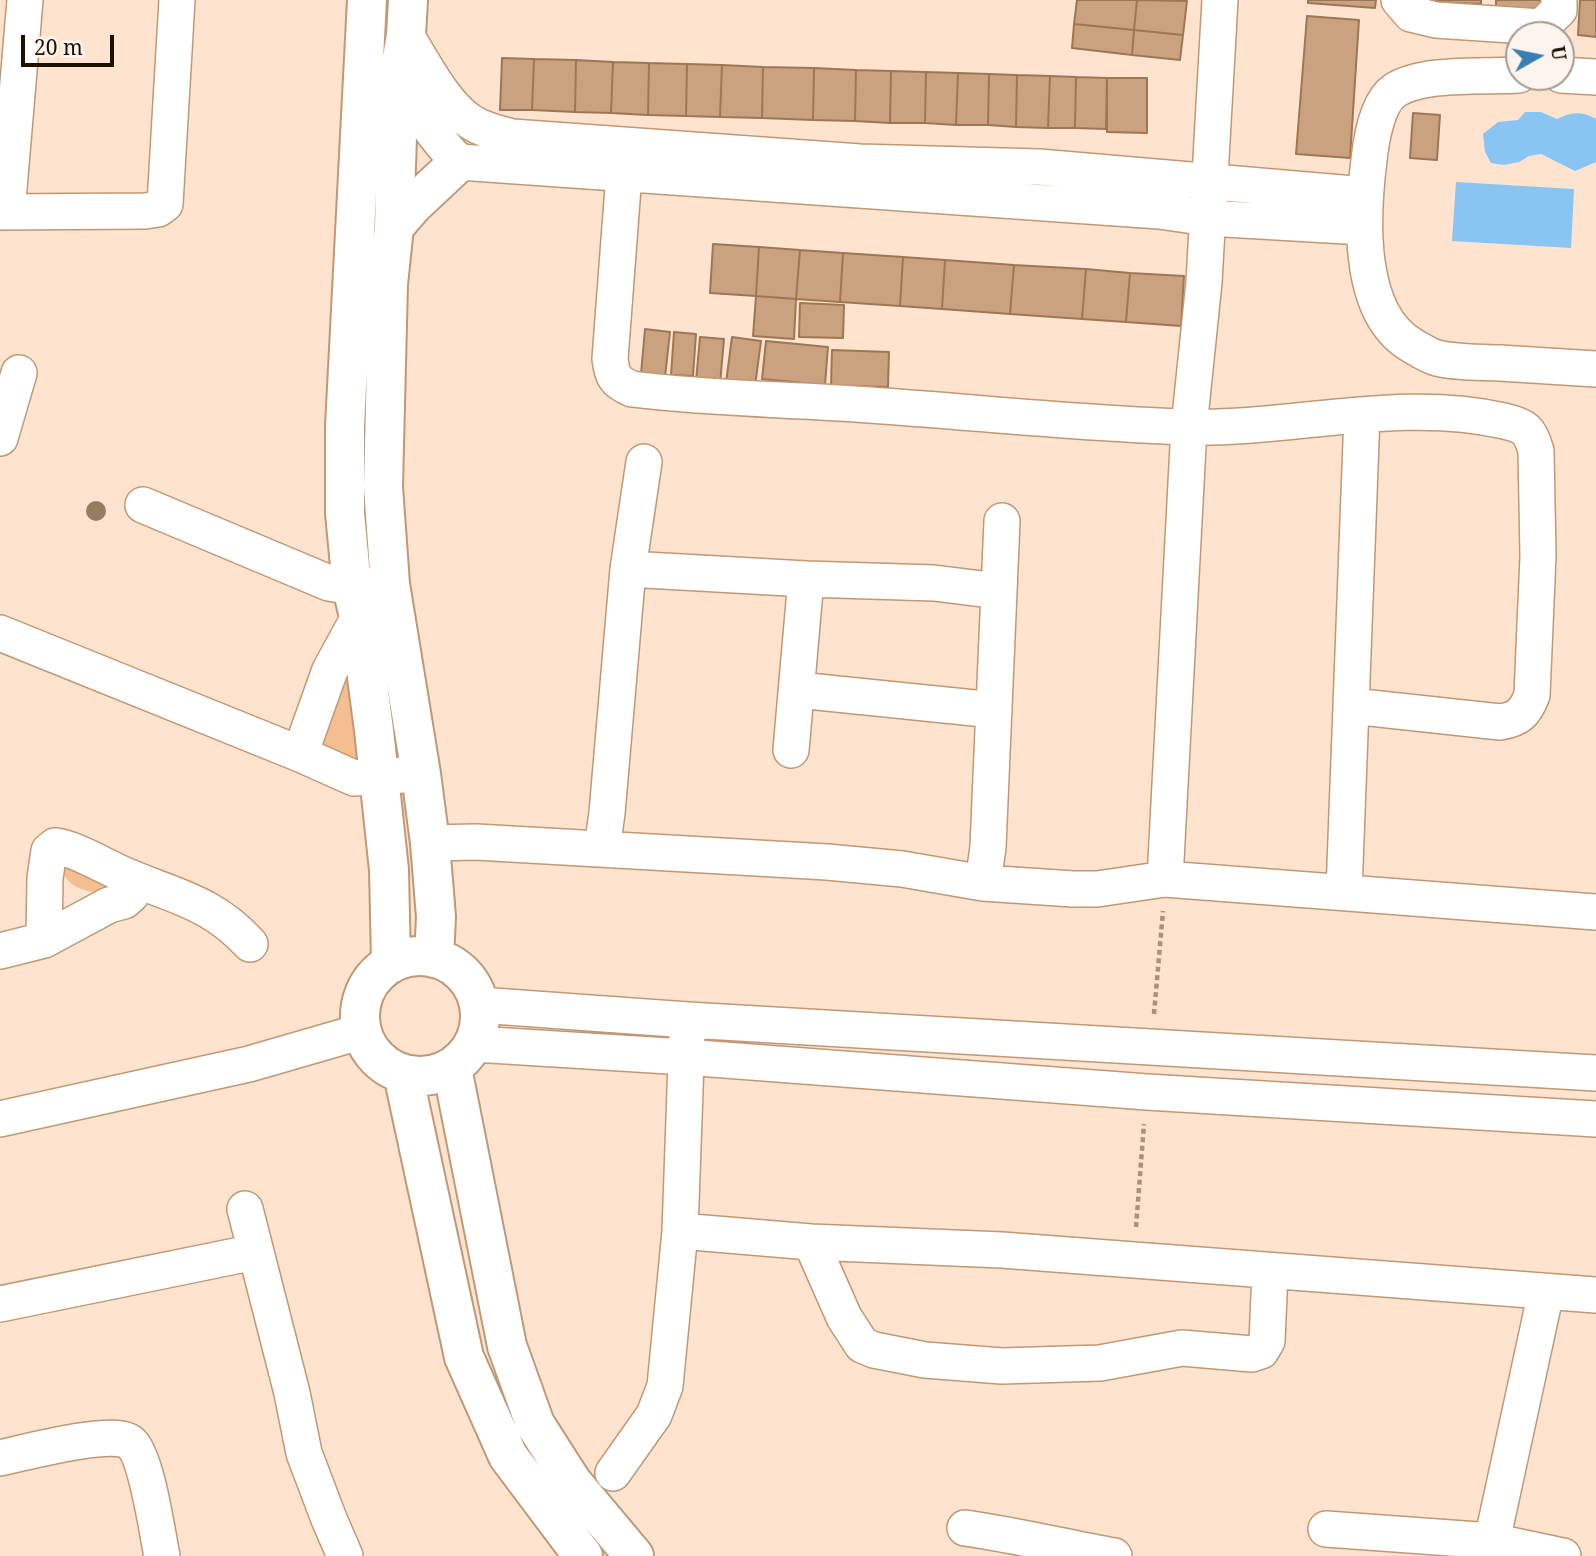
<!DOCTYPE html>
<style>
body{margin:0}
#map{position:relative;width:1596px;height:1556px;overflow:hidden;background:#fee4ce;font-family:"Noto Serif",serif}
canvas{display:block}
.north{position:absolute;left:1505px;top:21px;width:70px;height:70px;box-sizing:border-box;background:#fdf5ed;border:2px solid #a4998f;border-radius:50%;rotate:81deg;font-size:19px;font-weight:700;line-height:28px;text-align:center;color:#1e0f03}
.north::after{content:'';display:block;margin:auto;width:24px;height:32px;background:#3681b4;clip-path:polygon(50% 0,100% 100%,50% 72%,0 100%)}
.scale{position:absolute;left:21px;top:35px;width:93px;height:32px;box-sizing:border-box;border:4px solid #1e0f03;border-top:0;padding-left:9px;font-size:21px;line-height:24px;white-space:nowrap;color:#1e0f03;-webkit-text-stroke:5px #fdf5ed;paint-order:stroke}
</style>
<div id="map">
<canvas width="1596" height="1556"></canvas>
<div class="north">U</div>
<div class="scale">20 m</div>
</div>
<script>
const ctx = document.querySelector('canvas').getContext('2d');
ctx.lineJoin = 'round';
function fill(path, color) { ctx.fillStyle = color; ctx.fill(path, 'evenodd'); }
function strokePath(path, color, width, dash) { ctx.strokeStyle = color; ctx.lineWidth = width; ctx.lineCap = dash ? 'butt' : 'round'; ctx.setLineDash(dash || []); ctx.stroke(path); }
fill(new Path2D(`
 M 352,668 L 370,767 L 317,748 L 331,678 Z
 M 72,867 L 112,881 L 107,894 C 89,891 74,891 64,875 L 65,868 Z`), '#f4be90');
fill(new Path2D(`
 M 1541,112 L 1557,119 C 1572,112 1581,111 1596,119 L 1596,162 L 1575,171 L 1541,154 L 1529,156 L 1519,162 L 1504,165 L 1491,163 L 1485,152 L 1483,134 L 1498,122 L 1518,120 L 1525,112 Z
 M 1456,182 L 1574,189 L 1571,248 L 1452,241 Z`), '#88c5f3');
const building = new Path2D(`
 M 1077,0 L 1137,0 L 1134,30 L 1074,24 Z
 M 1137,0 L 1187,1 L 1183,35 L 1134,30 Z
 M 1308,0 L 1376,0 L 1375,8 L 1308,3 Z
 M 1431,0 L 1481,0 L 1481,4 L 1431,2 Z
 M 1496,0 L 1546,0 L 1545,9 L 1496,7 Z
 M 1580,0 L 1596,0 L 1596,37 L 1578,35 Z
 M 1307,16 L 1359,20 L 1350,158 L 1296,154 Z
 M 1074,24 L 1134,30 L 1132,55 L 1072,48 Z
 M 1134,30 L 1183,35 L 1180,60 L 1132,55 Z
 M 502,58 L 534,59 L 532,110 L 500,110 Z
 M 534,59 L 576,60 L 575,112 L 532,110 Z
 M 576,60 L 613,62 L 611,113 L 575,112 Z
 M 613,62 L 649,63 L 648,115 L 611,113 Z
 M 649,63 L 687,64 L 686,116 L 648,115 Z
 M 687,64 L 722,65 L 720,117 L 686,116 Z
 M 722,65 L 763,67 L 762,118 L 720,117 Z
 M 763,67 L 814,68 L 813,120 L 762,118 Z
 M 814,68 L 856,70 L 855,121 L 813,120 Z
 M 856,70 L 891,71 L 890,123 L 855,121 Z
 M 891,71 L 926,72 L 925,123 L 890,123 Z
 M 926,72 L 958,73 L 956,125 L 925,123 Z
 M 958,73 L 989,74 L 988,125 L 956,125 Z
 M 989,74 L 1017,75 L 1016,127 L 988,125 Z
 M 1017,75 L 1050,76 L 1048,128 L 1016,127 Z
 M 1050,76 L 1076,77 L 1075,128 L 1048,128 Z
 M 1076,77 L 1107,78 L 1106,129 L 1075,128 Z
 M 1107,78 L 1147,78 L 1147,133 L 1107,132 Z
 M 1413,113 L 1440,115 L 1437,160 L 1410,158 Z
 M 713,244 L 759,247 L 756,296 L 710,293 Z
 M 759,247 L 800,250 L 796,299 L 756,296 Z
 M 800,250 L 843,253 L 840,302 L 796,299 Z
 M 843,253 L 903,257 L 900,306 L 840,302 Z
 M 903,257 L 945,260 L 942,309 L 900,306 Z
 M 945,260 L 1014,265 L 1010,314 L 942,309 Z
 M 1014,265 L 1086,269 L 1082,319 L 1010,314 Z
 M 1086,269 L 1130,273 L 1126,322 L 1082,319 Z
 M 1130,273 L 1184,276 L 1181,326 L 1126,322 Z
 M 756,296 L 796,299 L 794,339 L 753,336 Z
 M 800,303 L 844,305 L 843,338 L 799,337 Z
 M 645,329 L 670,332 L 665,377 L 641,374 Z
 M 674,332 L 696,334 L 693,376 L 671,375 Z
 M 700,337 L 724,339 L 720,384 L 696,381 Z
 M 732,337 L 761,341 L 755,386 L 726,383 Z
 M 766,341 L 828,347 L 825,385 L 762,379 Z
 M 832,350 L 889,352 L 888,387 L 831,386 Z`);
fill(building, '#caa27f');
strokePath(building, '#9d7755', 2);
const minor = new Path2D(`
 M 1399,0 L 1411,14 L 1436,20 L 1541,27 L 1559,10 L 1559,0
 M 406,35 C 423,62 444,105 471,122 C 483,130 498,133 512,137 L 860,162 L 1039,167 L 1365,195
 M 388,75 L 399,76 C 416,108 433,137 459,162 L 1159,211 L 1208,218 L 1363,227
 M 1519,75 C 1484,77 1422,72 1394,91 C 1377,103 1371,141 1369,160 C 1362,215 1356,314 1413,346 C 1420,350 1429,356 1437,358 C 1457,363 1480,362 1500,363 C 1532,365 1564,367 1596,369
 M 1561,75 L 1596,77
 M 624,174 L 610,359 C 612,376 615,382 632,389 C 711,399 790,399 870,405 C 975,412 1081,424 1187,427 C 1292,430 1400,397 1504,421 C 1526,426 1530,430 1536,451 L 1538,556 L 1532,695 C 1525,713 1519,719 1500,722 L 1352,706
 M 0,212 L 145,211 L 158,209 L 165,204 L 177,0
 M 7,212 L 25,0
 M 0,438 L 19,373
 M 143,505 L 329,583 L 352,587 L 379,585
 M 628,569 L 806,579 L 934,583 L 998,591
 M 0,633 L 300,754 L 354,778 L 421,774
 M 798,690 L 994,710
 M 791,750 L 806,579
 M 300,754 L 330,670 L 359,617
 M 430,843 L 476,842 L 827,862 L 902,869 L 983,883 L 1073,889 L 1097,889 L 1165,879 L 1596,912
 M 602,849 L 607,813 L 628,569 L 644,462
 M 1165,879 L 1189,427 L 1204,282 L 1220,0
 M 983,883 L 988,847 L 1002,521
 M 1344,892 L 1362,415
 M 44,940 L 45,878 L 49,851 L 55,846 C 74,848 102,865 120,873 C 171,896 210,900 250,944
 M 0,951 L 44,940 L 109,905 L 124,901 L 131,895 L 137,881
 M 479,1005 L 688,1020 L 1596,1073
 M 474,1044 L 685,1057 L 1147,1092 L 1596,1119
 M 0,1119 L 249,1064 L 363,1031
 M 245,1209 L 292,1393 L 304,1453 L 329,1519 L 345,1556
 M 680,1231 L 811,1242 L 1002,1250 L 1596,1295
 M 811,1242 L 844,1317 L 862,1345 L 874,1350 L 925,1360 L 1002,1366 L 1100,1363 L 1182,1348 L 1252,1354 L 1261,1351 L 1267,1341 L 1270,1271
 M 0,1304 L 255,1252
 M 0,1458 C 23,1453 116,1428 131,1443 C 147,1458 157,1532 162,1556
 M 613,1473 L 654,1415 L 665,1386 L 680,1231 L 687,1034
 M 965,1528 C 1015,1535 1064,1547 1114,1556
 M 1326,1529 L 1492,1541 L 1563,1556
 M 1484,1556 L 1492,1541 L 1546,1292`);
const tertiary = new Path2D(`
 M 367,0 L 345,426 L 345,513 L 352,587 L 359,617 L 374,730 L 389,870 L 391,962
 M 408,0 L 406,35 L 399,76 L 394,227 L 388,284 L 383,487 L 390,584 L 421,774 L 430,843 L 436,917 L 434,958
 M 394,227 L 413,205 L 459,162
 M360 1016a60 60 0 1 1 120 0a60 60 0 1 1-120 0Z
 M 452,1068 L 507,1346 L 535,1424 L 572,1482 L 634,1556
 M 403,1074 L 464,1357 L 508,1456 L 583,1556`);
strokePath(minor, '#c09876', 38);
strokePath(tertiary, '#c09876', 42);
strokePath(new Path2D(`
 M 1154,1014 L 1163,911
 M 1136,1227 L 1144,1124`), '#a89280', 4.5, [5, 3.5]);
strokePath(minor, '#fff', 35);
strokePath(tertiary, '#fff', 38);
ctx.fillStyle = '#977c62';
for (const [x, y] of [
 [96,511]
]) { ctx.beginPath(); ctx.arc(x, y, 10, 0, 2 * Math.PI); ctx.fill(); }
</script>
